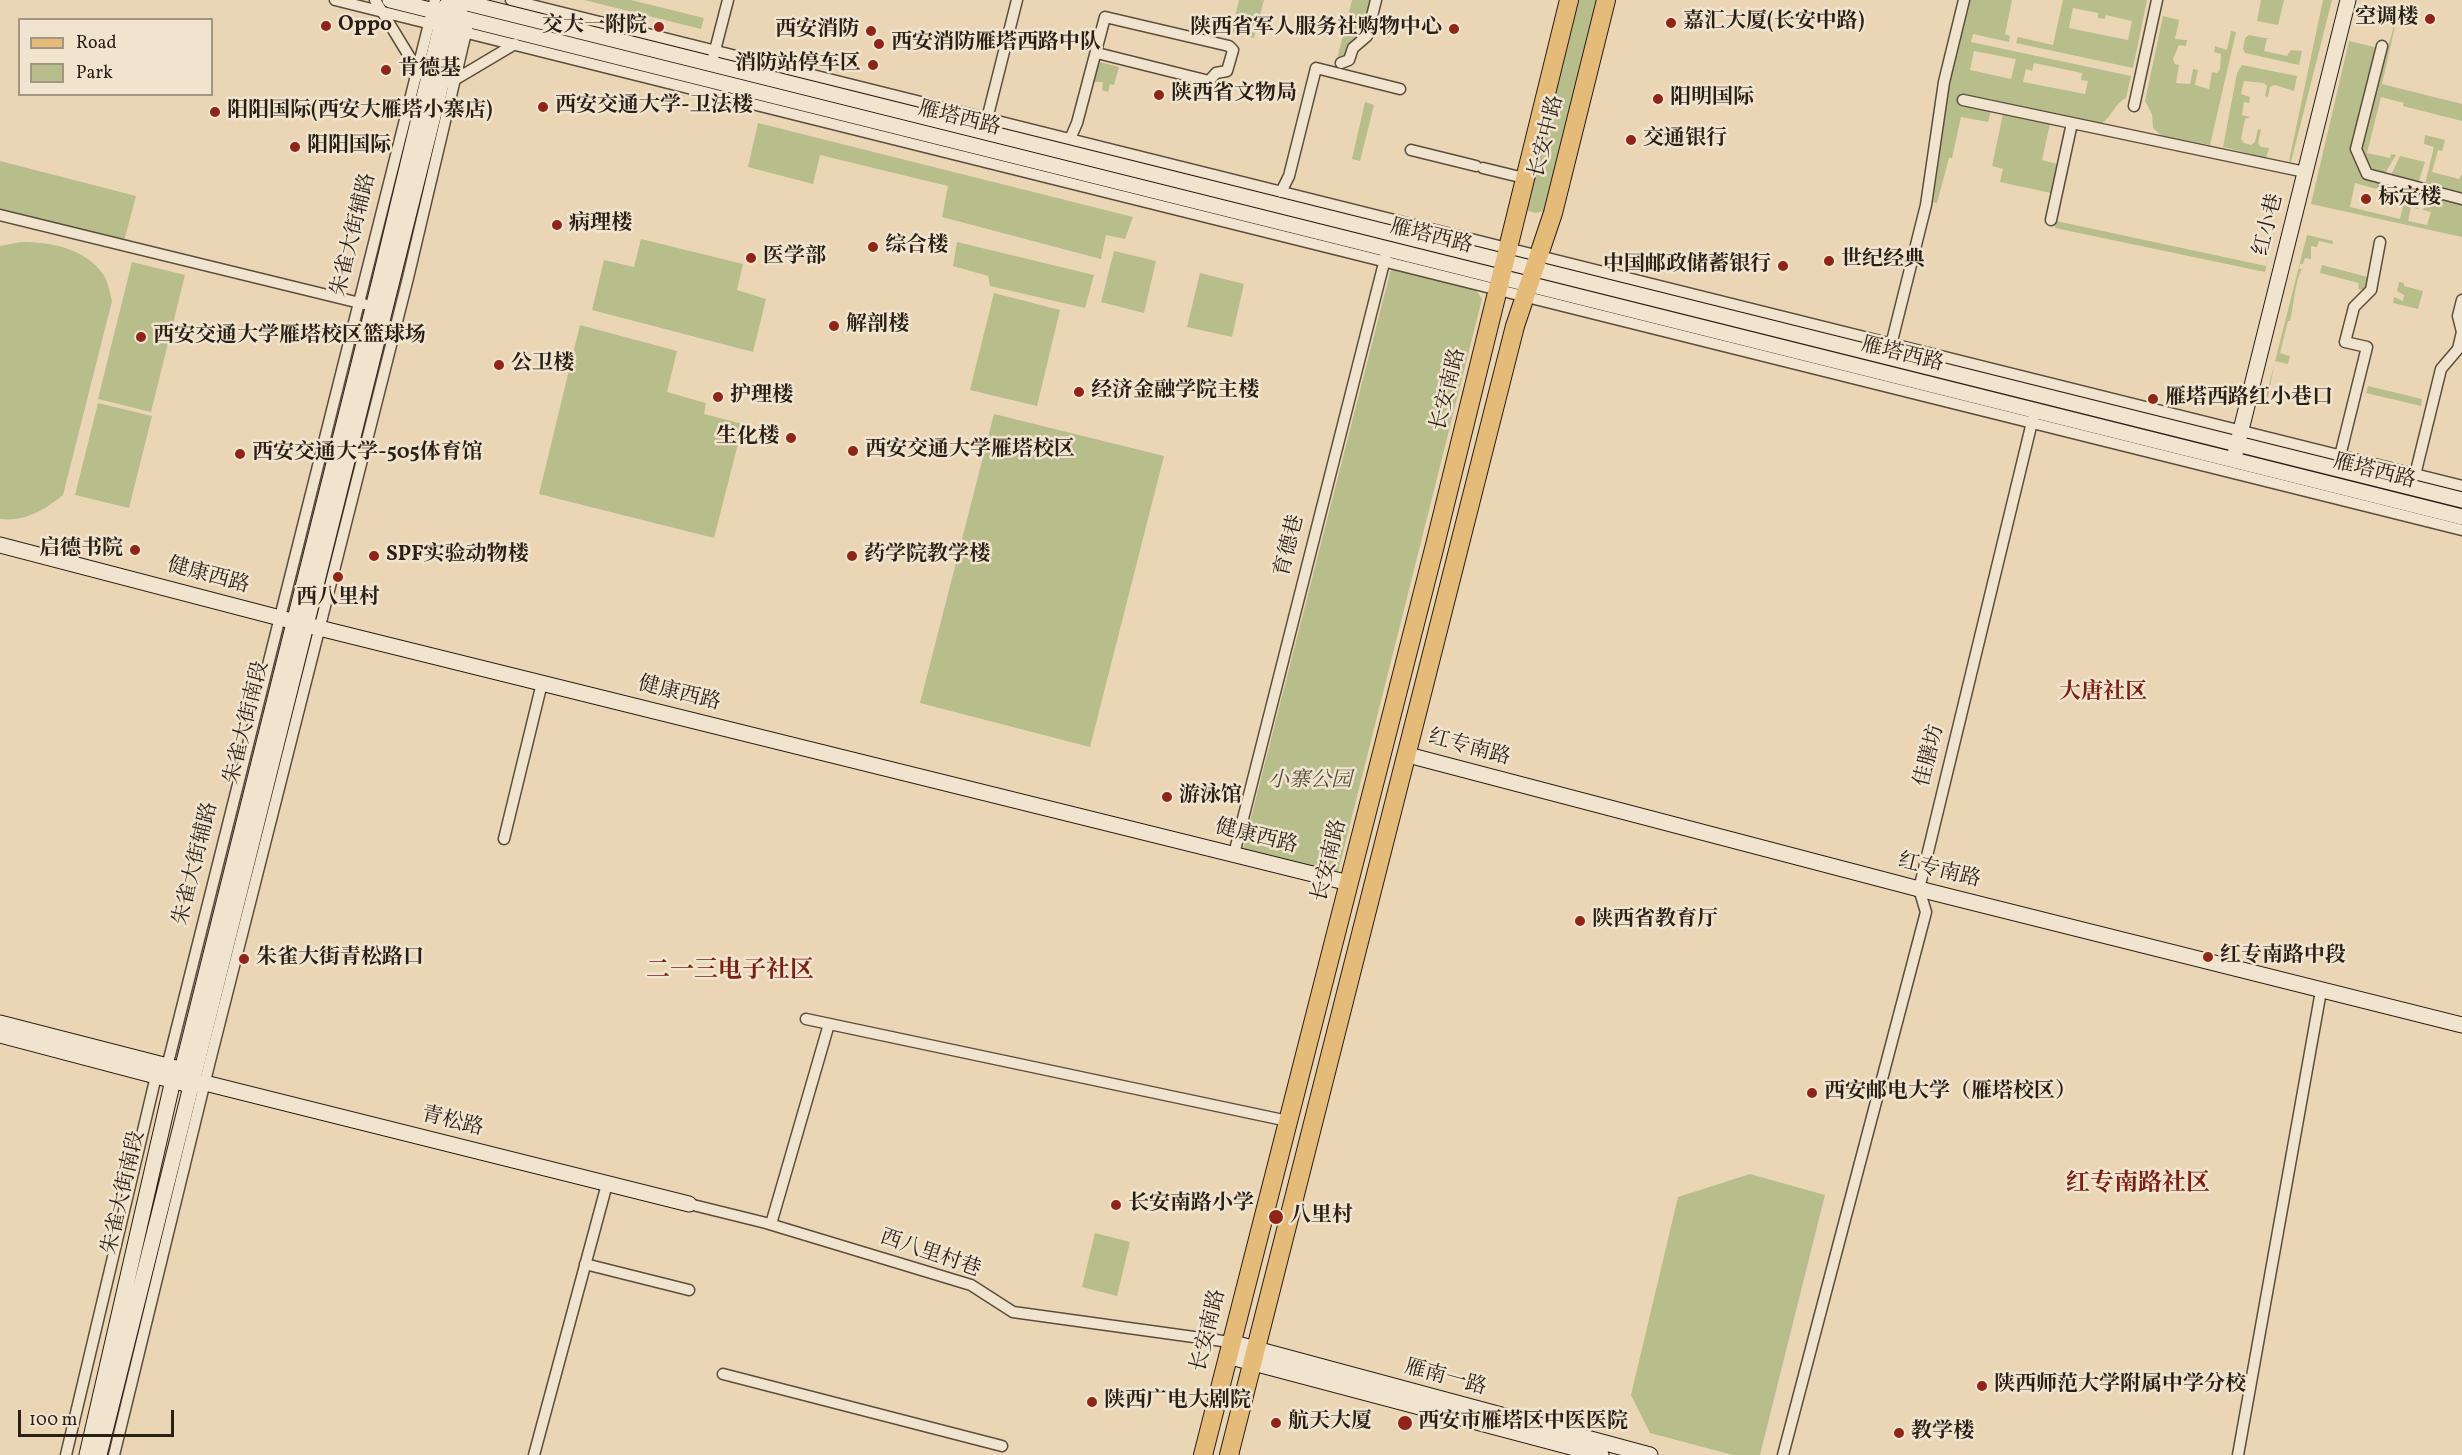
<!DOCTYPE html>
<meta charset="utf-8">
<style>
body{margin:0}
#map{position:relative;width:2462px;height:1455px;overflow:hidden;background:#ead6b5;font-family:Vollkorn,serif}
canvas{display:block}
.legend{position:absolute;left:18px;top:18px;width:195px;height:78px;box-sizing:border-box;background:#f1e4cf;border:2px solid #a19585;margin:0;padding:8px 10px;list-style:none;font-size:18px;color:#2a1f15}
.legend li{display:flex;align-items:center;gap:12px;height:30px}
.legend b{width:30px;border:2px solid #a19585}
.scale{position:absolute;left:18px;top:1410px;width:156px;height:27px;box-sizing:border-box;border:3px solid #2a1f15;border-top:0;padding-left:8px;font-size:18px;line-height:21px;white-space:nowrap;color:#2a1f15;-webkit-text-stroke:4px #f1e4cf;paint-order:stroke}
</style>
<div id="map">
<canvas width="2462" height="1455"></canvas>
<ul class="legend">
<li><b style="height:8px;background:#e5bb7a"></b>Road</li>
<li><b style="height:16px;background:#b8bd8c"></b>Park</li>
</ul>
<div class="scale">100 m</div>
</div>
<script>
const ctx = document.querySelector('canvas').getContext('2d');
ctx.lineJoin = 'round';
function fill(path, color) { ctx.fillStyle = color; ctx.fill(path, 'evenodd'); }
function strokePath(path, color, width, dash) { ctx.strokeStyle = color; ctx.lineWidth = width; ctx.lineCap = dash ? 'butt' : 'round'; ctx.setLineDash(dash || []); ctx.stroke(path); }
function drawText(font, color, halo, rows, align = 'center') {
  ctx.font = font + ' Vollkorn,"Noto Serif SC",serif'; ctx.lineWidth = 5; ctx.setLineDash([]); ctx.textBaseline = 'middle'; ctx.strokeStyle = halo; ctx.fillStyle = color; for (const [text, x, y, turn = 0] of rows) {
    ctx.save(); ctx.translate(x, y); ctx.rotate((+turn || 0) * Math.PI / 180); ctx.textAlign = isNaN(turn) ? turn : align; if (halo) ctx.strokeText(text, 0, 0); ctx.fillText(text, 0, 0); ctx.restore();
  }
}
fill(new Path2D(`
 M 584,0 L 631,0 L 704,18 L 701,29 Z
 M 1239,0 L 1264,0 L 1254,38 L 1231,32 Z
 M 1352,0 L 1373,0 L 1365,34 L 1345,61 L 1337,59 Z
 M 1574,0 L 1597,0 L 1544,211 L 1535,213 L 1526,210 Z
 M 1970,0 L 2012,0 L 2005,34 L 2010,36 L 2009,42 L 1973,34 L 1971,42 L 2131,76 L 2126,98 C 2113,105 2112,117 2102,123 L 1960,93 L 1958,104 L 1991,111 L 1988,122 L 1961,117 L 1952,158 L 1949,158 L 1937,203 L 1933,202 L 1950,82 ZM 1974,51 L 2016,59 L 2011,79 L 1970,70 ZM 2034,63 L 2082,73 L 2081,80 L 2088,81 L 2085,94 L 2023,82 L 2026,69 L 2032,71 Z
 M 2063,0 L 2147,0 L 2133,68 L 2016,43 L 2018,37 L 2053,45 ZM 2073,8 L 2098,13 L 2098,18 L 2105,19 L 2106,15 L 2132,21 L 2128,40 L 2069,28 Z
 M 2261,0 L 2284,0 L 2278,25 L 2257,21 Z
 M 2323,0 L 2332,0 L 2291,162 L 2289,161 Z
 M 2401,0 L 2382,84 L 2462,104 L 2462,121 L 2403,106 L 2404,103 L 2381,97 L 2367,153 L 2390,158 L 2391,154 L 2396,155 L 2384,175 L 2371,173 L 2360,149 Z
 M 2163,16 L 2179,20 L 2175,39 L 2187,40 L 2186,46 L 2179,45 L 2173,59 L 2175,64 L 2179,65 L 2176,83 L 2190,84 L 2193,69 L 2198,70 L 2195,85 L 2209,89 L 2212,72 L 2217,73 L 2220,69 L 2221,54 L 2214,52 L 2215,46 L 2227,50 L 2231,31 L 2236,32 L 2210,145 L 2162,136 L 2153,128 L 2152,114 L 2145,101 Z
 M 2249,35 L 2270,39 L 2267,39 L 2264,51 L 2287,56 L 2291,50 L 2302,51 L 2299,65 L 2245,53 L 2243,49 L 2245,38 Z
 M 2349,41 L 2379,48 L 2353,149 L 2365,178 L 2421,193 L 2418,209 L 2411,207 L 2408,221 L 2427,225 L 2431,212 L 2423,210 L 2428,195 L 2462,203 L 2462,237 L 2311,204 ZM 2355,183 L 2405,197 L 2400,219 L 2350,207 Z
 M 1096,61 L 1119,67 L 1114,85 L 1110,84 L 1108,92 L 1102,90 L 1103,82 L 1091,82 Z
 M 2242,65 L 2297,76 L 2294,91 L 2275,85 L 2270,87 L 2268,97 L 2265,96 L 2267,86 L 2264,83 L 2244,81 L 2241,94 L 2250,97 L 2249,103 L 2244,102 L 2242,115 L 2250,117 L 2245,119 L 2241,139 L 2244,143 L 2251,145 L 2255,142 L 2258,129 L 2261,130 L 2258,143 L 2261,147 L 2269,148 L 2266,158 L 2223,147 L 2237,73 Z
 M 1365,102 L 1374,105 L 1360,161 L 1352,159 Z
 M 2003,114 L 2050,124 L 2042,160 L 2057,164 L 2051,193 L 2000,182 L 2003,169 L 1992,166 Z
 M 758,123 L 1133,217 L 1125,239 L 1106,235 L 1101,259 L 942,217 L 948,186 L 820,155 L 813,184 L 748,167 Z
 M 2425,135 L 2445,140 L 2442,151 L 2438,150 L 2432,172 L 2459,179 L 2462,174 L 2462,194 L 2425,184 L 2434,147 L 2424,144 Z
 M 2400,156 L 2425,162 L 2418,184 L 2391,175 Z
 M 0,161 L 136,196 L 124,241 L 0,209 Z
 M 2286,174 L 2265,272 L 2055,228 L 2056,221 L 2266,266 Z
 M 2307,235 L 2333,241 L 2333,244 L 2319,241 L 2317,247 L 2311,246 L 2311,259 L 2305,258 L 2303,264 L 2300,264 L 2299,269 L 2302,269 C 2295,281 2294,305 2290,321 L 2288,321 L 2280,353 L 2290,356 L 2288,364 L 2275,361 L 2268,397 L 2266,397 Z
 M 641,239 L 743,264 L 737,290 L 766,299 L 753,352 L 592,310 L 604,260 L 634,267 Z
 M 21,242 C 50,242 85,248 103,274 C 108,281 110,293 112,301 L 63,495 C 44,510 25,522 0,519 L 0,246 Z
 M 957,242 L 1094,275 L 1085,308 L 990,286 L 988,276 L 953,266 Z
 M 1114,251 L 1156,261 L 1144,313 L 1101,302 Z
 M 132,262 L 185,275 L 151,412 L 98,399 Z
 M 1392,265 L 1473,285 L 1482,299 L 1338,872 L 1243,849 Z
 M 2322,265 L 2371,278 L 2364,290 L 2358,289 L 2359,283 L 2320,273 Z
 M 1200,273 L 1244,284 L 1232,337 L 1187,327 Z
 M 2399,282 L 2404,283 L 2404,286 L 2423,291 L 2418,309 L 2393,303 L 2394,297 L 2403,301 L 2404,295 L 2397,291 Z
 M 994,293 L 1060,310 L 1037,406 L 970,390 Z
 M 580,325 L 677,351 L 667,392 L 706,403 L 704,414 L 743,424 L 714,538 L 539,494 Z
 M 2368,386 L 2422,399 L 2421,406 L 2366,393 Z
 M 98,403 L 152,416 L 129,508 L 75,495 Z
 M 994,414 L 1164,456 L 1090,747 L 920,703 Z
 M 1750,1174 L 1825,1195 L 1760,1455 L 1733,1455 L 1650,1433 L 1631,1395 L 1678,1197 Z
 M 1095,1233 L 1130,1242 L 1117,1296 L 1082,1287 Z`), '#b8bd8c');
const street = new Path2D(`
 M 335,0 L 2462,530
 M 375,0 L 420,74
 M 511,0 L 2462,486
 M 2382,46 L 2356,149 L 2367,174 L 2462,199
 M 713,58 L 728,0
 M 1341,63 L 1349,60 L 1353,48 L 1367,36 L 1376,0
 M 451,82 L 515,44
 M 1963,100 L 2305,172
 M 2134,106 L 2157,0
 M 987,119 L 1017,0
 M 1070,139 L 1077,123 L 1105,17 L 1229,46 L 1233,50 L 1227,71 L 1216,73 L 1209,81 L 1101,54
 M 1411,150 L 1476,166
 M 1483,168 L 1524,178
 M 1281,192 L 1289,176 L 1316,68 L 1400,89
 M 0,215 L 364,304
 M 2051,220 L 2072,123
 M 1890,349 L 1926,205 L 1944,82 L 1964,0
 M 2340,456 L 2367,347 L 2345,342 L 2354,307 L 2371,290 L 2380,242
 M 2415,475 L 2441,369 L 2458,349 L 2462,332 L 2458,316 L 2462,300
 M 504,839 L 542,683
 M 1234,854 L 1386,255
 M 806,1019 L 1288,1121
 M 689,1204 L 766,1223 L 971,1285 L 1013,1312 L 1230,1342
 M 771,1224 L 829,1024
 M 585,1264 L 689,1290
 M 723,1374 L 1002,1446
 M 66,1455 L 156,1076 L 167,1066 L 170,1055 L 435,0
 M 114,1455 L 209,1065 L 408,278 L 467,28
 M 534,1455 L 607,1184
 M 1783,1455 L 1926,912 L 1919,889 L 2033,418
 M 2238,1455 L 2321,991`);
const secondary = new Path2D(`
 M 390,0 L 2462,517
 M 455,0 L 2462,500
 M 2235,454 L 2348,0
 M 0,545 L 307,625 L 1349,883
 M 1408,755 L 1919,889 L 2462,1025
 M 0,1023 L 191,1072
 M 0,1035 L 190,1085 L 205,1083 L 689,1204
 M 1230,1342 L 1650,1455
 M 1227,1356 L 1601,1455
 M 87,1455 L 173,1080 L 182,1070 L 380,280 L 446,6
 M 99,1455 L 460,8`);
const primary = new Path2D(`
 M 1203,1455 L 1435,545 L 1569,0
 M 1229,1455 L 1515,326 L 1553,213 L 1606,0`);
strokePath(street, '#5a4d3d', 13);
strokePath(secondary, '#2a1f15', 17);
strokePath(primary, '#2a1f15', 20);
strokePath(street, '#f1e4cf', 10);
strokePath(secondary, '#f1e4cf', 15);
strokePath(primary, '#e5bb7a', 18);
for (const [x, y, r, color] of [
 [2430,19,6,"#8f2418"],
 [1671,23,6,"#8f2418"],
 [326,26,6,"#8f2418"],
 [659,27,6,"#8f2418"],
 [1454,29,6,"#8f2418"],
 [871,31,6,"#8f2418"],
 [879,44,6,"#8f2418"],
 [873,65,6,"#8f2418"],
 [386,70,6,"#8f2418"],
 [1159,95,6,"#8f2418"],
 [1658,99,6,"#8f2418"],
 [543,107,6,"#8f2418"],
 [215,112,6,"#8f2418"],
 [1631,140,6,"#8f2418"],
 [295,147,6,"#8f2418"],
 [2366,199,6,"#8f2418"],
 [557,225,6,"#8f2418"],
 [873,247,6,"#8f2418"],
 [751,258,6,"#8f2418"],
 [1829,261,6,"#8f2418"],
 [1783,266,6,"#8f2418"],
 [834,326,6,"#8f2418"],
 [141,337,6,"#8f2418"],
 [499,365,6,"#8f2418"],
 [1079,392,6,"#8f2418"],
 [718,397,6,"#8f2418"],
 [2153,399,6,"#8f2418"],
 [791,438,6,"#8f2418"],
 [853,451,6,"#8f2418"],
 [240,454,6,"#8f2418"],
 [135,550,6,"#8f2418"],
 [374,556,6,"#8f2418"],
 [852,556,6,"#8f2418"],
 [338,577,6,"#8f2418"],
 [1167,797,6,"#8f2418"],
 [1580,921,6,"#8f2418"],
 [2208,957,6,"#8f2418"],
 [244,959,6,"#8f2418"],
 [1812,1093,6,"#8f2418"],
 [1116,1205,6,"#8f2418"],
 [1276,1217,8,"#8f2418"],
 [1982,1386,6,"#8f2418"],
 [1092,1402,6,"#8f2418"],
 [1276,1423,6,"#8f2418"],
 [1405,1423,8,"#8f2418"],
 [1899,1433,6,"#8f2418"]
]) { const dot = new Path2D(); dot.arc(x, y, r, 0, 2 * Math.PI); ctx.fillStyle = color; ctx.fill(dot); strokePath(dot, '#f1e4cf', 2); }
drawText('bold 21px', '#2a1f15', '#f1e4cf', [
 ["空调楼",2418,19,"right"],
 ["嘉汇大厦(长安中路)",1683,23],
 ["Oppo",338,26],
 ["交大一附院",647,27,"right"],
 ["陕西省军人服务社购物中心",1442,29,"right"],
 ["西安消防",859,31,"right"],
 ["西安消防雁塔西路中队",891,44],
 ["消防站停车区",861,65,"right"],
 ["肯德基",398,70],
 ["陕西省文物局",1171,95],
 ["阳明国际",1670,99],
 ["西安交通大学-卫法楼",555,107],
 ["阳阳国际(西安大雁塔小寨店)",227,112],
 ["交通银行",1643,140],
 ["阳阳国际",307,147],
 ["标定楼",2378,199],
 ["病理楼",569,225],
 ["综合楼",885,247],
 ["医学部",763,258],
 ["世纪经典",1841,261],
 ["中国邮政储蓄银行",1771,266,"right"],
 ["解剖楼",846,326],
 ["西安交通大学雁塔校区篮球场",153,337],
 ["公卫楼",511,365],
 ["经济金融学院主楼",1091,392],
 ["护理楼",730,397],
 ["雁塔西路红小巷口",2165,399],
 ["生化楼",779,438,"right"],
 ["西安交通大学雁塔校区",865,451],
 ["西安交通大学-505体育馆",252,454],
 ["启德书院",123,550,"right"],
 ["SPF实验动物楼",386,556],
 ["药学院教学楼",864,556],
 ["西八里村",338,599,"center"],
 ["游泳馆",1179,797],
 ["陕西省教育厅",1592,921],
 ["红专南路中段",2220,957],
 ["朱雀大街青松路口",256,959],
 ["西安邮电大学（雁塔校区）",1824,1093],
 ["长安南路小学",1128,1205],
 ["八里村",1290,1217],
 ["陕西师范大学附属中学分校",1994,1386],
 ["陕西广电大剧院",1104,1402],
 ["航天大厦",1288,1423],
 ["西安市雁塔区中医医院",1418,1423],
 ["教学楼",1911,1433]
], 'left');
drawText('21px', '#2a1f15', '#f1e4cf', [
 ["雁塔西路",959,120,14],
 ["长安中路",1548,137,-76],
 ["红小巷",2270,225,-76],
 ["朱雀大街辅路",355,235,-76],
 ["雁塔西路",1431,238,14],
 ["雁塔西路",1902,356,14],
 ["长安南路",1450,390,-76],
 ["雁塔西路",2374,473,14],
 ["育德巷",1291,546,-76],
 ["健康西路",208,577,15],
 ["健康西路",679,695,14],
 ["朱雀大街南段",248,723,-76],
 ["红专南路",1469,749,15],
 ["佳膳坊",1931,756,-76],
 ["健康西路",1256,838,14],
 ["长安南路",1331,861,-76],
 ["朱雀大街辅路",197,864,-76],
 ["红专南路",1939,872,14],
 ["青松路",452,1123,14],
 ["朱雀大街南段",125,1193,-77],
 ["西八里村巷",930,1255,19],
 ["长安南路",1210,1331,-76],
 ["雁南一路",1445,1379,15]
]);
drawText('italic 21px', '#554e39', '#f1e4cf', [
 ["小寨公园",1310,782]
]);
drawText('bold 22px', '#7a1f14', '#f1e4cf', [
 ["大唐社区",2103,694]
]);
drawText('bold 24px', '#7a1f14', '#f1e4cf', [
 ["二一三电子社区",730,973],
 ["红专南路社区",2138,1186]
]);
</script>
